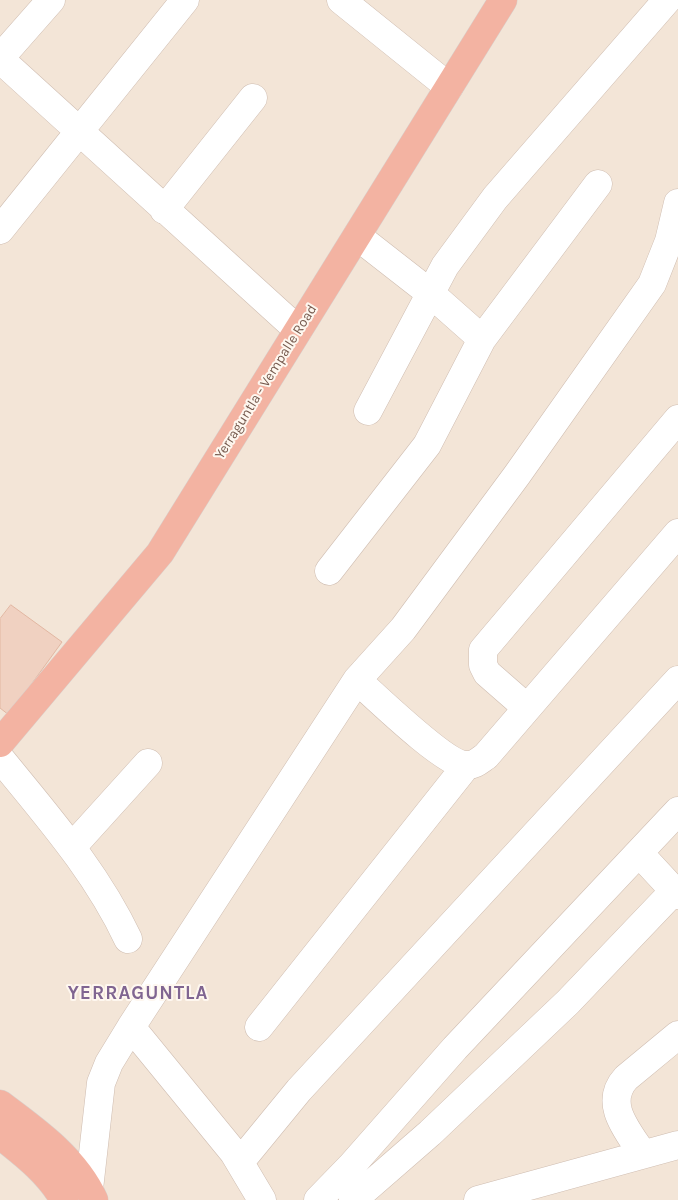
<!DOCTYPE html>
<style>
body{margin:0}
canvas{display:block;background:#fcf3e9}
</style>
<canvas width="678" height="1200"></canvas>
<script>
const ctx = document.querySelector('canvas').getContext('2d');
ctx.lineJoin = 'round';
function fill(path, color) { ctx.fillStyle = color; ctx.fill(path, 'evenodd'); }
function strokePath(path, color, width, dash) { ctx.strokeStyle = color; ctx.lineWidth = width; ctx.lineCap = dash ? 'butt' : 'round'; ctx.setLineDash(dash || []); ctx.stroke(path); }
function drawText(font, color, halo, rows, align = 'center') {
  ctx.font = font + ' Karla,sans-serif'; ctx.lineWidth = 4; ctx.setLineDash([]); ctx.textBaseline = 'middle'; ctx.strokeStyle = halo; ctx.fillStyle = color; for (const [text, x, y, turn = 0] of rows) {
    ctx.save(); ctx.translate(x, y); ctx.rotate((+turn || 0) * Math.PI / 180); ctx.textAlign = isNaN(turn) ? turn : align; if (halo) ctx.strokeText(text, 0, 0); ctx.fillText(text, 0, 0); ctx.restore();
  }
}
fill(new Path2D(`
 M 0,0 L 678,0 L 678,1200 L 0,1200 Z`), '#f3e5d7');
const building = new Path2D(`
 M 11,605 L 62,642 L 9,715 L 0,708 L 0,619 Z`);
fill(building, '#f0d1c1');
strokePath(building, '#e2b7a2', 1);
const minor = new Path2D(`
 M 341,0 L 449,87
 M 0,58 L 51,0
 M 0,59 L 298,330
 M 164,210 L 253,98
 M 0,230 L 185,0
 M 357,236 L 430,293 L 482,339
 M 368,411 L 445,266 L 495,198 L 667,0
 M 329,571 L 427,445 L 482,339 L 598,184
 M 357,680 C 376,697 445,764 466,765 C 474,766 480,760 486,756 L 678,533
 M 527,708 L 487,673 L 483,665 L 483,650 L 678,419
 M 0,758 C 47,816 96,871 128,939
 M 72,847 L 148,763
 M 640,854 L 678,895
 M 131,1027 L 234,1153 L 262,1200
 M 259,1027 L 466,766
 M 642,1153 C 627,1130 603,1103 626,1078 L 678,1035
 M 240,1162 L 299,1090 L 678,680
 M 89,1189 L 101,1083 L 109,1063 L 131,1027 L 357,680 L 403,629 L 517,475 L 652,284 L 669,241 L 678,203
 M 318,1200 L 352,1165 L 455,1048 L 678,811
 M 353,1200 L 430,1133 L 568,1002 L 674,891
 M 478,1200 L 678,1145`);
const highway = new Path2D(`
 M 0,743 L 160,553 L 503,0
 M 0,1104 C 35,1130 76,1159 94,1200
 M 0,1135 C 24,1154 49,1173 64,1200`);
strokePath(minor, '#cfbdb1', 29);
strokePath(highway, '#d8d1cd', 29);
strokePath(minor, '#fff', 28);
strokePath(highway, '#f3b3a2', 28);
drawText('14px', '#75594d', '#fef7ef', [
 ["Yerraguntla - Vempalle Road",266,382,-58]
]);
ctx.letterSpacing = '1px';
drawText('bold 19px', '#806591', '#fef7ef', [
 ["YERRAGUNTLA",138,994]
]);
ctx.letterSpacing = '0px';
</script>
